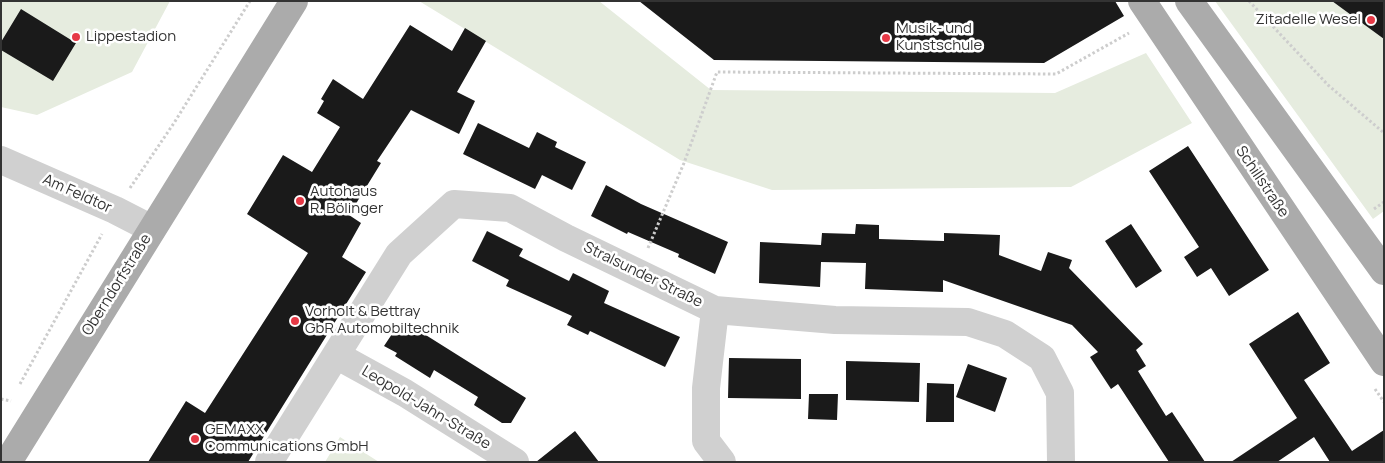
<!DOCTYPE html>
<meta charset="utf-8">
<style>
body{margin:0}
#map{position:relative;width:1385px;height:463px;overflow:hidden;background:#fff;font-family:Manrope,sans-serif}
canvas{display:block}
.frame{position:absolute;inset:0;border:2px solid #333;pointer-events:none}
</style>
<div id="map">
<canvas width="1385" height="463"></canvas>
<div class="frame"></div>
</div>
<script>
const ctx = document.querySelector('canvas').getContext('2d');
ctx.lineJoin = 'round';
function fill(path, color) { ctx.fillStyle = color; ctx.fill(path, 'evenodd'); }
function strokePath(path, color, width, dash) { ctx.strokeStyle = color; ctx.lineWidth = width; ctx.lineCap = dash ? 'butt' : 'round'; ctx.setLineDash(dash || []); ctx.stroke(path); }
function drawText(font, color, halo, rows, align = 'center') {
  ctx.font = font + ' Manrope,sans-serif'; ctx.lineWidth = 5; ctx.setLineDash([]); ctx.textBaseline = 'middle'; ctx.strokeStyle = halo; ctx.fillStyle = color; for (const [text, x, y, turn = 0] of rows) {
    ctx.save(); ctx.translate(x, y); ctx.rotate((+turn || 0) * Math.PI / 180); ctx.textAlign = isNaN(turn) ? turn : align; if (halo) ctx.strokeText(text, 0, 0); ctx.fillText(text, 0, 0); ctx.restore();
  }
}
fill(new Path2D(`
 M 1,1 L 170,1 L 132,72 L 37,115 L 1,107 Z
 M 419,1 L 599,1 L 711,90 L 1055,93 L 1146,53 L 1192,123 L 1071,187 L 772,190 L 680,160 Z
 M 1215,1 L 1384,1 L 1384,211 L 1373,219 Z
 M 340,437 L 379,462 L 325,462 Z`), '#e6ecdf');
fill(new Path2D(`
 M 639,1 L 1115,1 L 1124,16 L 1044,63 L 714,60 Z
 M 1332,1 L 1384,1 L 1384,39 Z
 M 21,9 L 76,43 L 53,81 L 1,50 L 1,42 Z
 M 410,25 L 452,51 L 465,28 L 486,41 L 457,92 L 475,101 L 459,134 L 411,110 L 377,161 L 381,163 L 349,215 L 361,223 L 342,257 L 366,272 L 248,462 L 148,462 L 186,401 L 205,413 L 308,253 L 247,214 L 283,155 L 312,172 L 340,127 L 317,113 L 324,101 L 321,99 L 333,79 L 363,99 Z
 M 478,123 L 529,148 L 537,132 L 557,142 L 555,147 L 586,162 L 572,190 L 542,175 L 535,189 L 463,154 Z
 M 1188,146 L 1269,270 L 1229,296 L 1211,268 L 1197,277 L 1184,257 L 1199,247 L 1149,171 Z
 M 606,185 L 641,204 L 728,242 L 715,274 L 678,257 L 679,254 L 628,232 L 627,234 L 591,216 Z
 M 856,224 L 879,225 L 879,239 L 944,241 L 944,233 L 1000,235 L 999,255 L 1041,271 L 1048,252 L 1072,260 L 1069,268 L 1143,344 L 1136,350 L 1146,366 L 1138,371 L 1166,416 L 1172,412 L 1205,462 L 1169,462 L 1118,384 L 1111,389 L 1090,357 L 1098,352 L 1072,325 L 943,280 L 943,292 L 865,289 L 866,263 L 821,262 L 820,287 L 759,283 L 760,242 L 821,245 L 822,233 L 855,234 Z
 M 1131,224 L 1162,271 L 1136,288 L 1105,241 Z
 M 487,231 L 523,249 L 519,256 L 569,281 L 573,273 L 609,291 L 604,303 L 680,337 L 665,367 L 590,331 L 588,335 L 567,325 L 572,316 L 506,286 L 509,280 L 472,261 Z
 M 1298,312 L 1330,363 L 1304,380 L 1352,451 L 1384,430 L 1384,462 L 1330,462 L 1314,437 L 1277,462 L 1231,462 L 1297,418 L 1249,344 Z
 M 400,322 L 412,329 L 413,327 L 526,398 L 511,423 L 502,423 L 474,405 L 478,397 L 434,370 L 430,378 L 395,356 L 397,353 L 384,346 Z
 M 729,358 L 801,359 L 801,399 L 728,398 Z
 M 846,361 L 920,363 L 919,402 L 846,400 Z
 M 968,364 L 1007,378 L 995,412 L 956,397 Z
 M 927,383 L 954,384 L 954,422 L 926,422 Z
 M 809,394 L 838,394 L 837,420 L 808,419 Z
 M 575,431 L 599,462 L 536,462 Z`), '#1a1a1a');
strokePath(new Path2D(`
 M 1249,1 L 1328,85 L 1384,133
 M 130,188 L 174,123 L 250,1
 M 1374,209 L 1384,202
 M 648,248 L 684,163 L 717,72 L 1056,74 L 1129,33
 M 20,384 L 102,234
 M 1375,389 L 1384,402
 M 1,399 L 11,401`), '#cdcdcd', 3, [2.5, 2.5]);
strokePath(new Path2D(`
 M 1,160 L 115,210 L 152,229
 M 715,310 L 706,388 L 706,441 L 722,462
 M 336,355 L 405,393 L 515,462
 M 269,462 L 399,254 L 454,204 L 510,208 L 566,238 L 715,310 L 835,320 L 968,322 L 1005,334 L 1042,358 L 1060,393 L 1061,462`), '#d0d0d0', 28);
strokePath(new Path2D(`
 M 1142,1 L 1384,362
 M 1189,1 L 1384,271
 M 8,462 L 294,1`), '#ababab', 28);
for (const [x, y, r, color] of [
 [1371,20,5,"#e63946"],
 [76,37,5,"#e63946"],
 [886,38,5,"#e63946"],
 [300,201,5,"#e63946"],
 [295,321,5,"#e63946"],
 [195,439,5,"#e63946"]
]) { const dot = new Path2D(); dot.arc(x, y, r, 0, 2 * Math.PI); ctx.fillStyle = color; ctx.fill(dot); strokePath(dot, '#fff', 2); }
drawText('15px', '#333', '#fff', [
 ["Zitadelle Wesel",1361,20,"right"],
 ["Musik- und",896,29],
 ["Kunstschule",896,46],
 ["Lippestadion",86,37],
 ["Autohaus",310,192],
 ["R. Bölinger",310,209],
 ["Vorholt & Bettray",305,312],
 ["GbR Automobiltechnik",305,329],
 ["GEMAXX",205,430],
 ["Communications GmbH",205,447]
], 'left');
drawText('15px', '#333', '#fff', [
 ["Schillstraße",1262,182,56],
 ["Am Feldtor",77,194,24],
 ["Stralsunder Straße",643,275,26],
 ["Oberndorfstraße",117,285,-58],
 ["Leopold-Jahn-Straße",426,408,31]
]);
</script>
